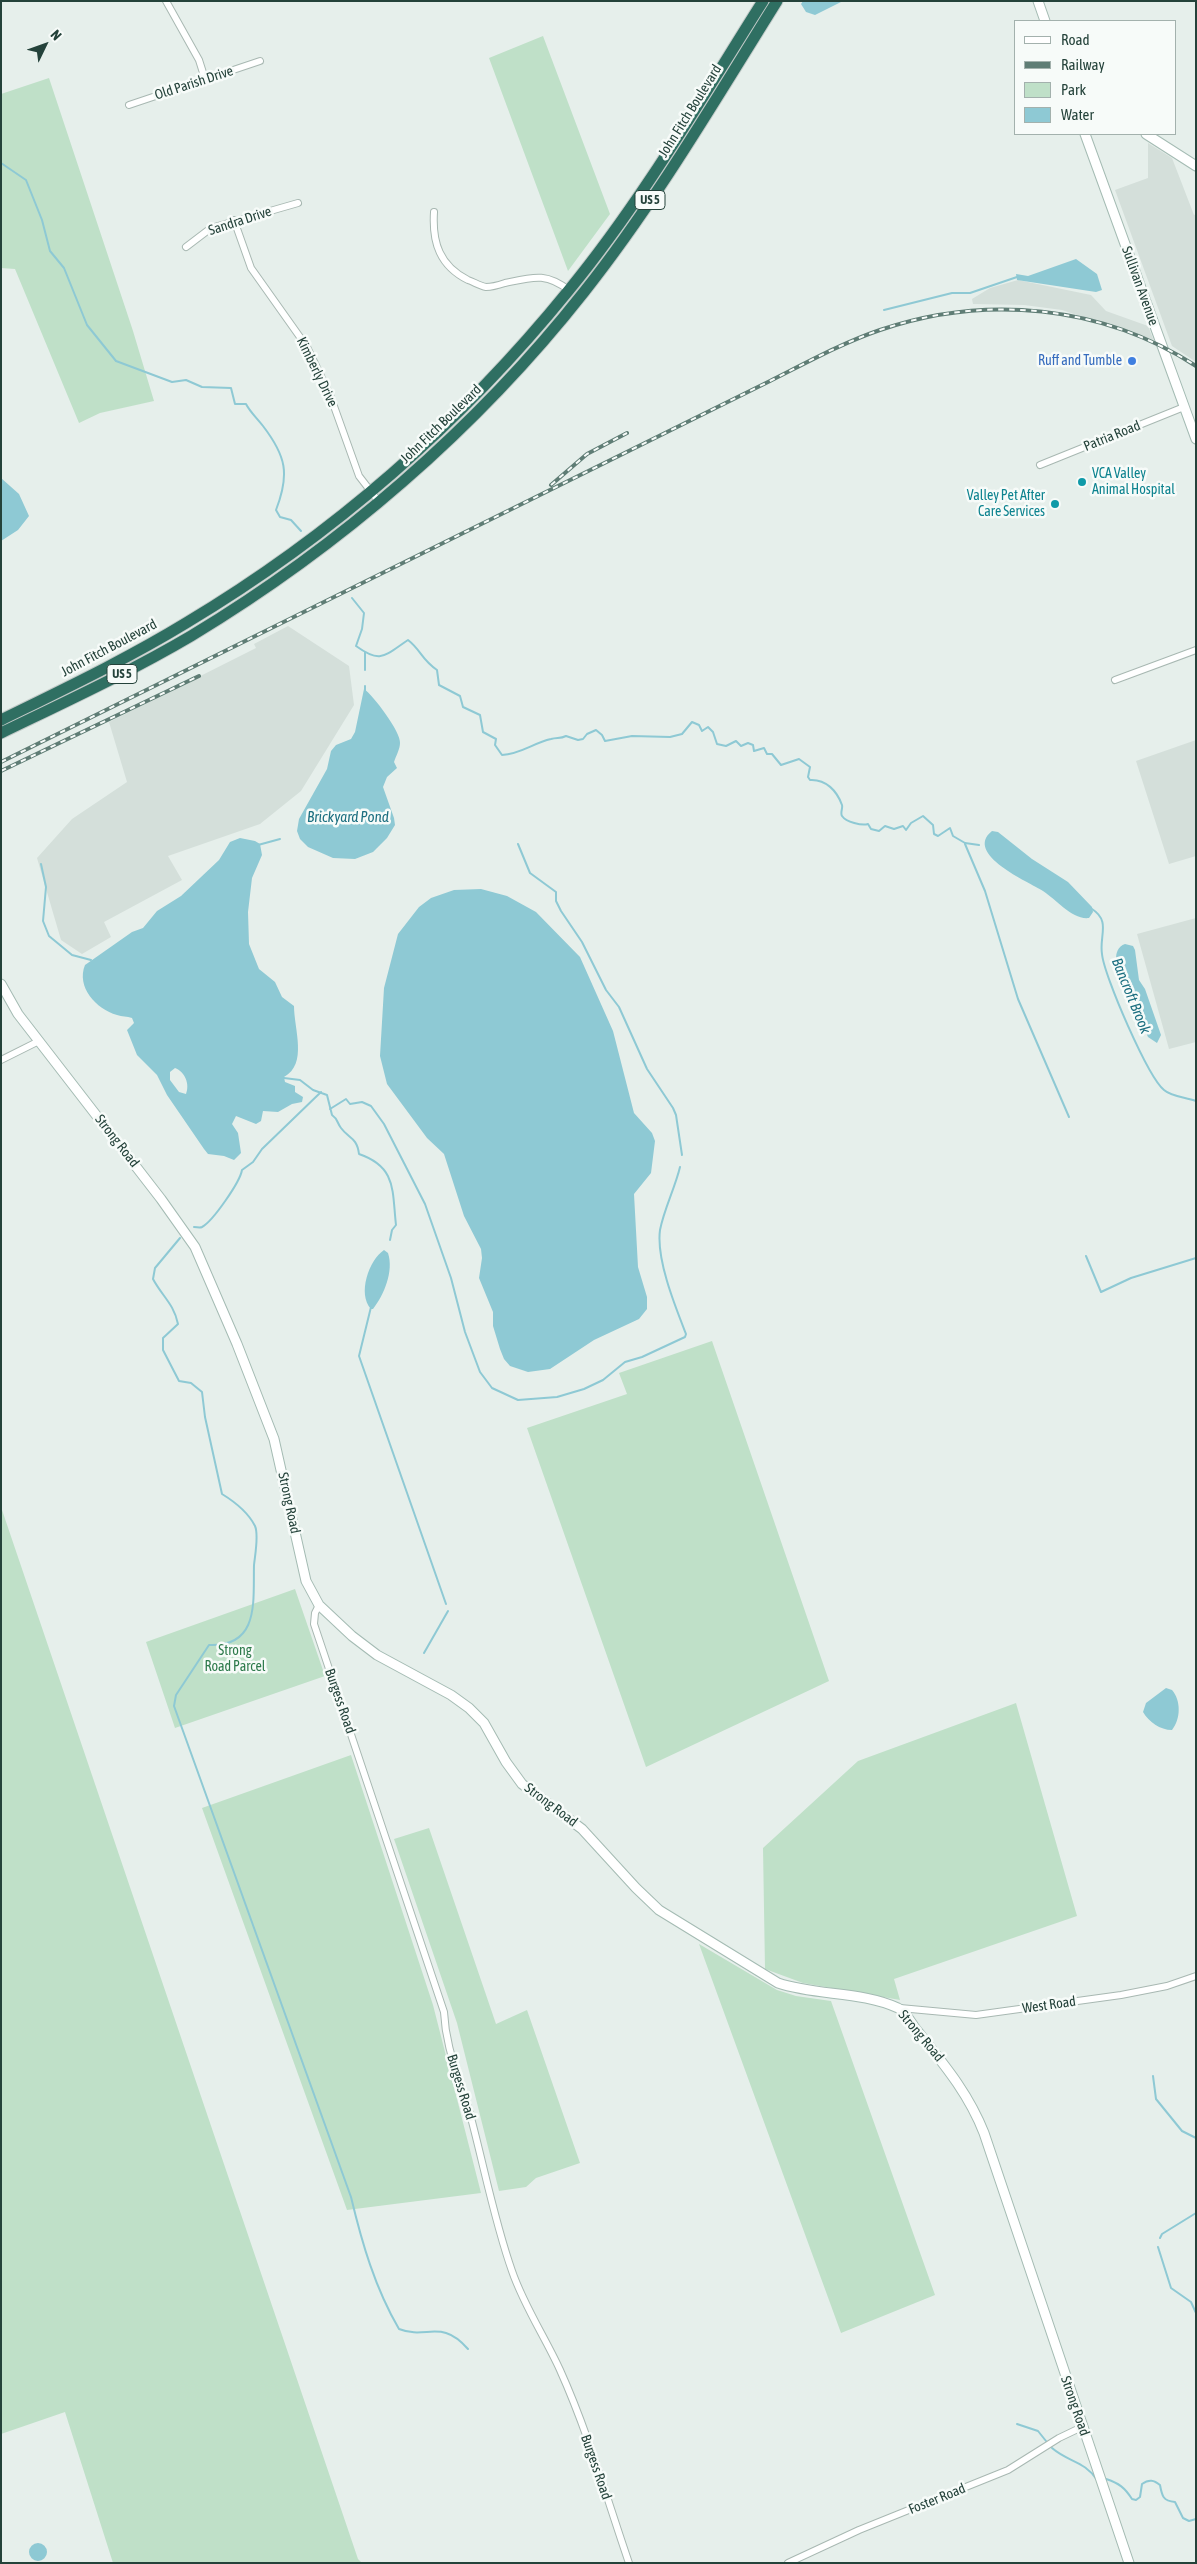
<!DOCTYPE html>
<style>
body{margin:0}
#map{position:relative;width:1197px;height:2564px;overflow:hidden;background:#e6efeb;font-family:"Asap Condensed",sans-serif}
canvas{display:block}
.frame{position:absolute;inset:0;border:2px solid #24423a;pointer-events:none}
.legend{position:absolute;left:1014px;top:20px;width:162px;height:115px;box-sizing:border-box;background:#f7fbf9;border:1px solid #a3b1ad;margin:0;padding:6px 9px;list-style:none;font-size:15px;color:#24423a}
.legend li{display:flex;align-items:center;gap:10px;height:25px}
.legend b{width:25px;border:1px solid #a3b1ad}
.north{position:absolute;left:20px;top:20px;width:50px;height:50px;-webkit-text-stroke:4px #f7fbf9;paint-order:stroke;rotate:48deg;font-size:14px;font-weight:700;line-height:20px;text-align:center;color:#24423a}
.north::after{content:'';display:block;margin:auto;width:18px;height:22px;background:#24423a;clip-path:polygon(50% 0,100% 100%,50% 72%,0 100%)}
</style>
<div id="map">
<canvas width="1197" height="2564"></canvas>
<div class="frame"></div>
<ul class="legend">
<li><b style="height:6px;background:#fff"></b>Road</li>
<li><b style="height:6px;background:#5f7d75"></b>Railway</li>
<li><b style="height:14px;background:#bfe0c8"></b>Park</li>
<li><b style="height:14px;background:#8ec9d4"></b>Water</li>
</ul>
<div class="north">N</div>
</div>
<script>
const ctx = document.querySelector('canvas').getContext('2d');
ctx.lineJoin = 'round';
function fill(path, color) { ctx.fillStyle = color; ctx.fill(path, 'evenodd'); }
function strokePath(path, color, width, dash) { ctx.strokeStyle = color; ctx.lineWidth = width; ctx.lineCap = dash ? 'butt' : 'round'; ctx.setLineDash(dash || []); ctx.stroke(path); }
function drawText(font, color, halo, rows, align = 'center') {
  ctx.font = font + ' "Asap Condensed",sans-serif'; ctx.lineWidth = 5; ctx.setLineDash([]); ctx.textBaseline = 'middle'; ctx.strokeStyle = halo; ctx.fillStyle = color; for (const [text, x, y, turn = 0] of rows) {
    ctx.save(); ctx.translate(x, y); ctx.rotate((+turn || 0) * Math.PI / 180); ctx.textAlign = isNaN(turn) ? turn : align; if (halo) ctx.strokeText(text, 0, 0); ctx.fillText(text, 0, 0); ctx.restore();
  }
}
fill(new Path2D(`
 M 1148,143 L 1172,158 L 1194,215 L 1196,214 L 1196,362 L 1172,346 L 1115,190 L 1148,178 Z
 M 1018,280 L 1091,295 L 1106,311 L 1148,326 L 1154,341 L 1062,310 L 1024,305 L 973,304 L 972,299 L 990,288 Z
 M 288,626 L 349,666 L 354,705 L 301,791 L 260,824 L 168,856 L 182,880 L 104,922 L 111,937 L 82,954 L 61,940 L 37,858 L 72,819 L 127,782 L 109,722 L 256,648 L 254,644 Z
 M 1196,740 L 1196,856 L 1169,864 L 1136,761 Z
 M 1196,918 L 1196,1042 L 1169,1049 L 1137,934 Z`), '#d4dfda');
fill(new Path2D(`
 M 543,36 L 610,214 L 568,271 L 489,58 Z
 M 49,78 L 133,331 L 154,401 L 100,413 L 79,423 L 15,269 L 1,268 L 1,94 Z
 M 712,1341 L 829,1681 L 646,1767 L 527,1428 L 627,1394 L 619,1373 Z
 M 1,1507 L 358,2559 L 362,2563 L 113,2563 L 65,2412 L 1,2434 Z
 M 295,1589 L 325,1676 L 175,1728 L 146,1642 Z
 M 1016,1703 L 1077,1916 L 894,1979 L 900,2000 L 803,1983 L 765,1969 L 763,1848 L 858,1761 Z
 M 351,1755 L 433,2005 L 481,2193 L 347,2210 L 202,1808 Z
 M 429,1828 L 496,2024 L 527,2010 L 580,2163 L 536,2178 L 526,2187 L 499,2191 L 457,2023 L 394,1839 Z
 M 699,1944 L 777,1990 L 796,1996 L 831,2001 L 935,2295 L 841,2333 Z`), '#bfe0c8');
fill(new Path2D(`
 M 803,1 L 843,1 L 815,15 L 806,12 L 801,4 Z
 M 1076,259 L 1097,274 L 1102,290 L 1096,292 L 1017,280 L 1016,274 L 1028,276 Z
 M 1,478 L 19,494 L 29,516 L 18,530 L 1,541 Z
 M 364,689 C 373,695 401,732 400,743 C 400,749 396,756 394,762 L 397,768 L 387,777 L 383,787 L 394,818 L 395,825 L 387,838 L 373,852 L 355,859 L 333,858 L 308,847 L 300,839 L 297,831 L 299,819 L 327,769 L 331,751 L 336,745 L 351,739 L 355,732 Z
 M 992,831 L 998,832 L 1032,859 L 1068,882 L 1092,907 L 1093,912 L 1089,918 C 1072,920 1057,900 1043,891 C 1029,882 963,854 992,831 Z
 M 240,838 L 255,841 L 260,844 L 262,855 L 252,878 L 248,912 L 249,944 L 259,969 L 275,982 L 282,997 L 294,1006 C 294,1029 308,1064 284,1077 L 285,1082 L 295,1086 L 295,1092 L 303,1097 L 302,1102 L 292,1104 L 278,1112 L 263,1111 L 261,1121 L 256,1124 L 236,1116 L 232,1124 L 238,1133 L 241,1153 L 234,1160 L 224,1156 L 208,1154 L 204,1149 L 167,1095 L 157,1075 L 137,1055 L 127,1030 L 134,1023 L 132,1018 C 127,1016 122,1017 117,1015 C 96,1009 76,987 85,965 L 132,932 L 143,928 L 157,911 L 181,896 L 219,860 L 230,842 ZM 175,1068 C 185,1072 190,1084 186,1094 L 179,1092 L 170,1080 L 170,1072 Z
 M 481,889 L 507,896 L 536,912 L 580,957 L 613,1031 L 634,1113 L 652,1133 L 655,1141 L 651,1173 L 634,1194 L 638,1267 L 647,1297 L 647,1309 L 639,1319 L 594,1340 L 550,1369 L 528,1372 L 510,1366 L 504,1359 L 500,1349 L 493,1326 L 493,1312 L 479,1278 L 482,1258 L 481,1249 L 464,1216 L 444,1154 L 427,1138 L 387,1084 L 380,1056 L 384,988 L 398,934 L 419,907 L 431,898 L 454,890 Z
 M 1125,944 L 1133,946 L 1135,950 L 1139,980 L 1145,989 L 1161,1035 L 1157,1043 L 1148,1037 C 1144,1020 1097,954 1125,944 Z
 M 384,1250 L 388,1253 C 394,1271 384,1295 373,1309 L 371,1309 C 357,1294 369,1260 384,1250 Z
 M 1166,1688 L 1172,1690 C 1181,1700 1181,1719 1172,1730 C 1160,1730 1149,1722 1143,1712 L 1146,1703 Z
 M29 2552a9 9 0 1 1 18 0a9 9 0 1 1-18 0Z`), '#8ec9d4');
strokePath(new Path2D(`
 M 1,163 L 26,180 L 42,220 L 50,251 L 64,268 L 87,325 L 116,361 L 172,382 L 186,380 L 202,387 L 231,388 L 235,404 L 246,404 C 250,412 257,418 263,426 C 286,456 290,474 276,510 L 280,517 L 291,520 L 301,531
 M 884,310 L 952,293 L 970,293 L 1017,277
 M 352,598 L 364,613 L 362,629 L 356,646 C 381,664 384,656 408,640 C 421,650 421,659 437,670 L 439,685 L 460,696 L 463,707 L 480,715 L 483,732 L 496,739 L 495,745 L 502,755 C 521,754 533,743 551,739 C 557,737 560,739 566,736 L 578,740 L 583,739 L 587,734 L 596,730 L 602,735 L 605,741 L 632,736 L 670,737 L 682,734 L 692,722 L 699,725 L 702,731 L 708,727 L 713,732 L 717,744 L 726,746 L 736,741 L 741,746 L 748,743 L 753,745 L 754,751 L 764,748 L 767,754 L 772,754 L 781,765 L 799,759 L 810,767 L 808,777 L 810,780 C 826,779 837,791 842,805 C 843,808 840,813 842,816 C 846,822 862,826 868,824 L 871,829 L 879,831 L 885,826 L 894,829 L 903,826 L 906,830 L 911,823 L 923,816 L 933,825 L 934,834 L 938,836 L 950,828 L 953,836 L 965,843 L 979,845
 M 365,670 L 365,652
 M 365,686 L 365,691
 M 518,844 L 530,873 L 556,892 L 556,901 L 561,911 L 582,942 L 606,990 L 619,1007 L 647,1069 L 673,1108 L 676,1115 L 682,1155
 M 965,844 L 985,891 L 1018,999 L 1069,1117
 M 258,845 L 280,839
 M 41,864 L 46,887 L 43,921 L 49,936 L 72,955 L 91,960
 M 1092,909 C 1111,921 1099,936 1102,954 C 1104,976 1148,1077 1164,1090 C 1172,1097 1185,1097 1196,1101
 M 284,1078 L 300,1080 L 313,1090 L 327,1095 L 332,1115 C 338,1119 337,1123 341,1128 C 348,1138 357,1137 359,1154 C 397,1167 392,1191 396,1225 L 392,1230 L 390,1240
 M 330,1109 L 346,1099 L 350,1104 L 362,1102 L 371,1106 L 384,1124 L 425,1204 L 451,1278 L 465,1332 L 480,1372 L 492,1388 L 518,1400 L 557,1397 L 584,1389 L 603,1380 L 625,1362 L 642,1357 L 685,1337 L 686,1334 C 675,1306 656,1259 660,1230 C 664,1209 675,1188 680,1167
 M 194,1227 C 197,1227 200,1228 202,1227 C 213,1221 240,1182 242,1170 L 253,1162 L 262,1149 L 321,1092
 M 180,1238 L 155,1268 L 153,1279 C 162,1296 174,1304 178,1324 L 163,1338 L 163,1350 L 179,1381 L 191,1383 L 202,1392 L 205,1417 L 222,1494 C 235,1502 248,1512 255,1526 C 259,1535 255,1555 254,1565 C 253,1601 260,1647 209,1645 L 176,1695 L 174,1706 L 351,2197 C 362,2243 375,2288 399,2329 C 427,2340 441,2318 468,2349
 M 1086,1256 L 1101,1292 L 1131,1278 L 1196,1258
 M 371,1307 L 359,1356 L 446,1604
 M 424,1653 L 448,1611
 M 1153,2076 L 1156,2099 L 1182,2131 L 1196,2138
 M 1160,2238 L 1162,2234 L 1196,2213
 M 1158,2247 L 1171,2288 L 1191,2302 L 1196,2313
 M 1017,2424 L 1038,2431 L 1046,2441
 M 1052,2448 C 1068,2462 1085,2461 1097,2480
 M 1106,2479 C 1119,2483 1125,2488 1132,2499 L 1136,2500 L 1140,2497 L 1142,2484 C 1149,2479 1154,2480 1160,2485 C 1162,2496 1163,2501 1175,2502 L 1183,2518 L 1189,2521 L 1196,2519`), '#8ec9d4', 2);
const street = new Path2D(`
 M 166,1 L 199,60 L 205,79
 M 129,105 L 260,61
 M 434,212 C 432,243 440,266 468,280 C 474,282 480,286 486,287 C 492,287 499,285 505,283 C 533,277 546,272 570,291
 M 234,220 L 251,268 L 307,347 L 330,395 L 359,476 L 379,502
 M 186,247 L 211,228 L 298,203
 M 1040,465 L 1184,407
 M 1115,680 L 1196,650
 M 1,1060 L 39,1041
 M 319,1605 L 315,1613 L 314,1624 L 444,2012 C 446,2052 460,2076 470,2114 C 484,2166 494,2220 512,2271 C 524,2306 545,2337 560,2370 C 588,2432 607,2499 629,2563
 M 900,2008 L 976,2015 L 1121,1995 L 1167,1986 L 1196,1976
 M 788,2563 L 859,2530 L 1008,2470 L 1059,2438 L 1082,2427`);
const secondary = new Path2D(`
 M 1038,1 L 1045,21
 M 1085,134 L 1196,439
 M 1146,134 L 1196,166
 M 1,984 L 18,1014 L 161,1199 L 195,1247 L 237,1344 L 274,1439 L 306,1581 L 319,1605 L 352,1636 L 377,1655 L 451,1695 L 469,1708 L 484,1723 L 506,1762 L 522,1784 L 582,1829 L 636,1888 L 659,1910 L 778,1983 C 817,1996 861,1991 898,2008 C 905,2011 911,2022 915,2028 C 942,2062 968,2092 984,2133 L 1129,2563`);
const highway = new Path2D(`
 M 1,720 C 64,689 127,659 186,623 C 333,535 461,423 569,290 C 642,201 701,99 763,1
 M 1,733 C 65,702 130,672 191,636 C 340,546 476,429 584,292 C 656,201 715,100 777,1`);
strokePath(street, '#a8b8b2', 8);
strokePath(secondary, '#a4bbb3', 11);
strokePath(highway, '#c2cac8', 13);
strokePath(street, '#fff', 6);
strokePath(secondary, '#fff', 9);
strokePath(highway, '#2f6f62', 11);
const rail = new Path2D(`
 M 551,485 L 587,454 L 627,433
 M 1,762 L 770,381 C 806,363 842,343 880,330 C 985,294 1102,305 1196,366
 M 1,771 L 199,676`);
strokePath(rail, '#5f7d75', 4);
strokePath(rail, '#f7fbf9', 2, [5.5]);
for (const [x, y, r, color] of [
 [1132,361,5,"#3f7fe0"],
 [1082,482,5,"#0f9aa8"],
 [1055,504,5,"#0f9aa8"]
]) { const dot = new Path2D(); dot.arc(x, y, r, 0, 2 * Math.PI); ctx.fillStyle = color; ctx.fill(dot); strokePath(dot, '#f7fbf9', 2); }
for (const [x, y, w] of [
 [650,200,30],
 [122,674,30]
]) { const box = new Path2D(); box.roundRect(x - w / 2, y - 9.5, w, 19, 4); ctx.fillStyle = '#f7fbf9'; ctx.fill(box); strokePath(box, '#24423a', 1); }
drawText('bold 12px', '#24423a', null, [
 ["US 5",650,200],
 ["US 5",122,674]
]);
drawText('14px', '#24423a', '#f7fbf9', [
 ["Old Parish Drive",194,83,-18],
 ["John Fitch Boulevard",690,111,-58],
 ["Sandra Drive",240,221,-18],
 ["Sullivan Avenue",1140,286,70],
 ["Kimberly Drive",317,372,64],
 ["John Fitch Boulevard",441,424,-44],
 ["Patria Road",1112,436,-22],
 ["John Fitch Boulevard",109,648,-28],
 ["Strong Road",117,1141,52],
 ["Strong Road",289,1503,78],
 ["Burgess Road",340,1701,71],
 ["Strong Road",551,1805,37],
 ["West Road",1049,2005,-8],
 ["Strong Road",921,2036,50],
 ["Burgess Road",461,2087,73],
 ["Strong Road",1075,2406,71],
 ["Burgess Road",596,2467,71],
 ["Foster Road",937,2499,-22]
]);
drawText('14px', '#366cbe', '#f7fbf9', [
 ["Ruff and Tumble",1122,361]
], 'right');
drawText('14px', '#0d838f', '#f7fbf9', [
 ["VCA Valley",1092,474],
 ["Animal Hospital",1092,490],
 ["Valley Pet After",1045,496,"right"],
 ["Care Services",1045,512,"right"]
], 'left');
drawText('14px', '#2d7a4b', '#f7fbf9', [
 ["Strong",235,1651],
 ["Road Parcel",235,1667]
]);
drawText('italic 15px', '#1c6f80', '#f7fbf9', [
 ["Brickyard Pond",348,817],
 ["Bancroft Brook",1131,996,68]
]);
</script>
